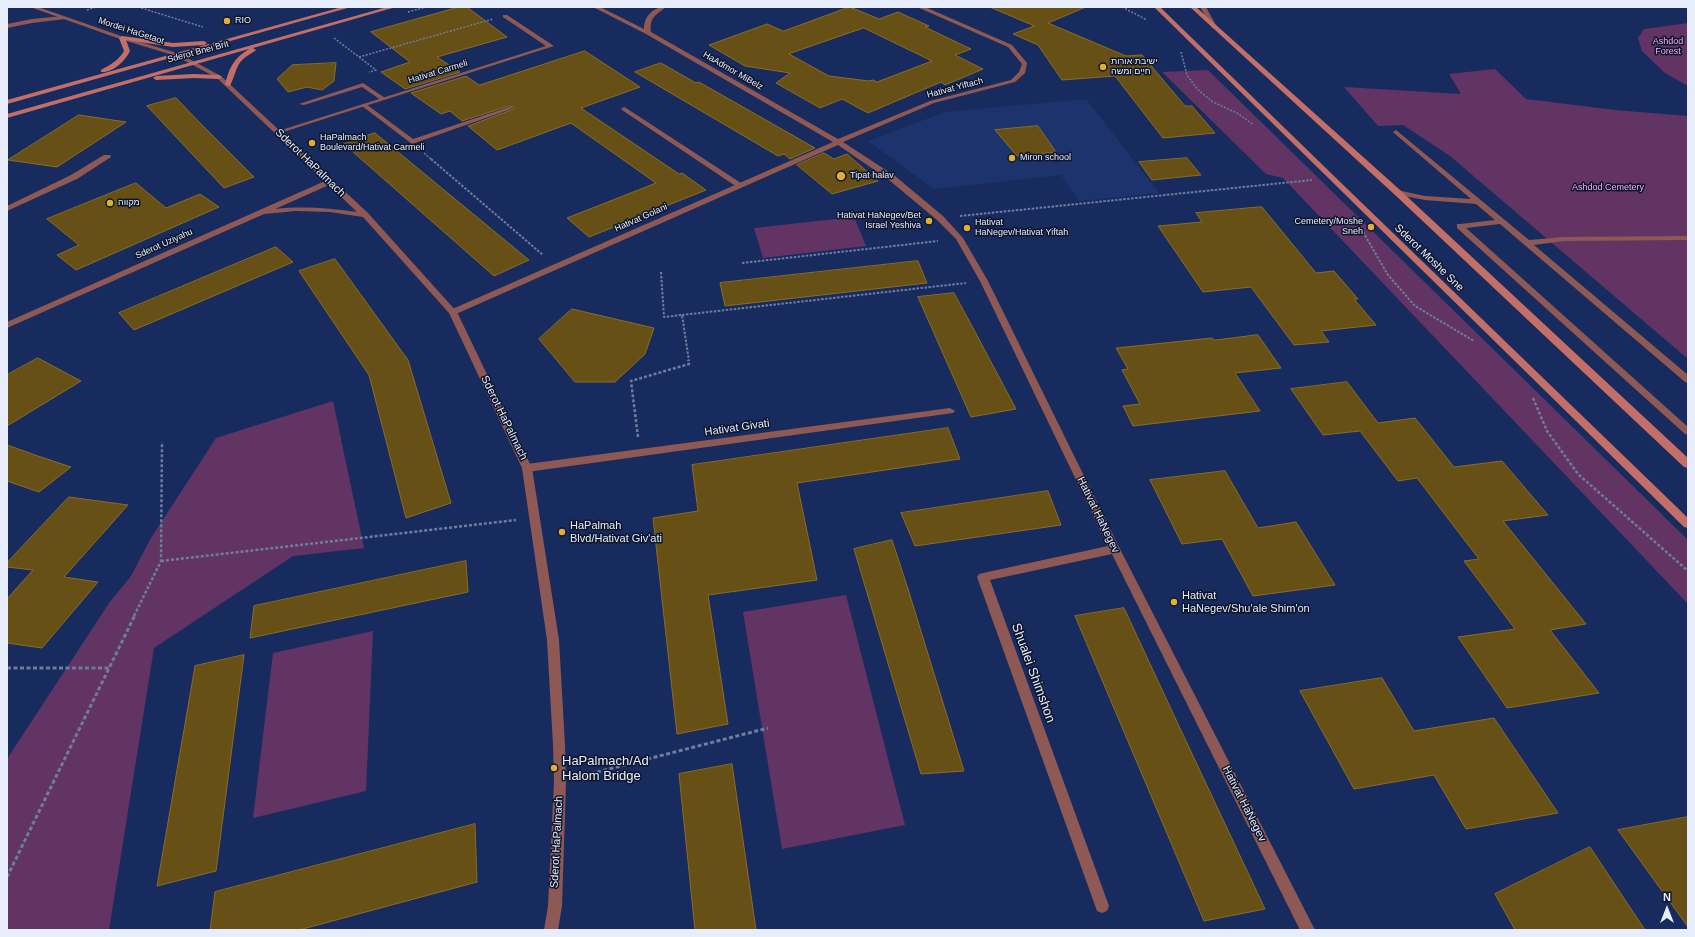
<!DOCTYPE html>
<meta charset="utf-8">
<style>
body{margin:0}
#map{position:relative;width:1695px;height:937px;overflow:hidden;background:#182b5e;font-family:Arial,sans-serif}
canvas{display:block}
.frame{position:absolute;inset:0;border:8px solid #e7edfb;pointer-events:none}
.north{position:absolute;left:1647px;top:889px;width:40px;height:40px;-webkit-text-stroke:3px #0d162d;paint-order:stroke;rotate:0deg;font-size:11px;font-weight:700;line-height:16px;text-align:center;color:#e7edfb}
.north::after{content:'';display:block;margin:auto;width:14px;height:18px;background:#e7edfb;clip-path:polygon(50% 0,100% 100%,50% 72%,0 100%)}
</style>
<div id="map">
<canvas width="1695" height="937"></canvas>
<div class="frame"></div>
<div class="north">N</div>
</div>
<script>
const ctx = document.querySelector('canvas').getContext('2d');
ctx.lineJoin = 'round';
function fill(path, color) { ctx.fillStyle = color; ctx.fill(path, 'evenodd'); }
function strokePath(path, color, width, dash) { ctx.strokeStyle = color; ctx.lineWidth = width; ctx.lineCap = dash ? 'butt' : 'round'; ctx.setLineDash(dash || []); ctx.stroke(path); }
function drawText(font, color, halo, rows, align = 'center') {
  ctx.font = font + ' Arial,"Noto Sans Hebrew",sans-serif'; ctx.lineWidth = 3; ctx.setLineDash([]); ctx.textBaseline = 'middle'; ctx.strokeStyle = halo; ctx.fillStyle = color; for (const [text, x, y, turn = 0] of rows) {
    ctx.save(); ctx.translate(x, y); ctx.rotate((+turn || 0) * Math.PI / 180); ctx.textAlign = isNaN(turn) ? turn : align; if (halo) ctx.strokeText(text, 0, 0); ctx.fillText(text, 0, 0); ctx.restore();
  }
}
fill(new Path2D(`
 M 1086,99 L 1159,193 L 1079,201 L 1061,175 L 934,189 L 868,141 L 945,112 Z`), '#1d336e');
fill(new Path2D(`
 M 1688,23 L 1688,86 L 1665,73 L 1642,51 L 1638,38 L 1644,29 Z
 M 1495,69 L 1526,99 L 1615,110 L 1688,116 L 1688,359 L 1450,156 L 1403,125 L 1378,126 L 1344,87 L 1461,94 L 1449,74 Z
 M 1208,70 L 1688,540 L 1688,604 L 1283,178 L 1266,174 L 1162,72 Z
 M 854,217 L 866,246 L 763,258 L 754,228 Z
 M 333,401 L 364,548 L 293,556 L 154,648 L 109,930 L 7,930 L 7,759 L 109,603 L 131,576 L 151,538 L 216,438 Z
 M 846,595 L 905,825 L 782,849 L 743,612 Z
 M 373,631 L 366,791 L 253,818 L 273,653 Z`), '#613463');
const building = new Path2D(`
 M 459,7 L 467,7 L 507,37 L 437,57 L 460,72 L 405,89 L 381,72 L 410,62 L 371,32 Z
 M 850,7 L 879,19 L 898,12 L 929,26 L 925,27 L 971,49 L 955,55 L 983,69 L 945,85 L 941,82 L 868,113 L 842,99 L 820,108 L 776,83 L 790,73 L 745,66 L 709,45 L 767,24 L 783,31 ZM 864,28 L 932,61 L 877,82 L 873,80 L 869,81 L 829,76 L 789,54 Z
 M 990,7 L 1086,7 L 1048,23 L 1126,56 L 1142,55 L 1185,106 L 1192,106 L 1215,133 L 1163,138 L 1115,76 L 1062,80 L 1038,45 L 1013,34 L 1034,26 Z
 M 585,51 L 640,87 L 581,108 L 679,174 L 682,173 L 706,190 L 589,237 L 567,218 L 656,183 L 571,123 L 497,150 L 468,126 L 514,109 L 514,107 L 509,106 L 462,121 L 450,111 L 441,114 L 411,93 L 466,76 L 479,85 Z
 M 336,63 L 334,81 L 322,90 L 307,87 L 288,92 L 277,79 L 292,65 Z
 M 661,63 L 696,83 L 699,82 L 815,148 L 790,159 L 784,154 L 778,156 L 635,72 Z
 M 176,98 L 204,127 L 254,177 L 224,188 L 147,106 Z
 M 79,115 L 126,122 L 57,167 L 8,160 Z
 M 1038,126 L 1056,152 L 1017,156 L 995,130 Z
 M 375,133 L 529,260 L 494,276 L 344,144 Z
 M 824,153 L 834,159 L 847,154 L 878,181 L 832,194 L 797,165 Z
 M 1187,158 L 1201,175 L 1152,180 L 1139,162 Z
 M 136,183 L 166,208 L 200,194 L 219,207 L 76,270 L 57,255 L 79,245 L 47,219 Z
 M 1262,207 L 1316,273 L 1334,271 L 1358,299 L 1354,299 L 1376,325 L 1321,331 L 1329,342 L 1294,345 L 1251,287 L 1203,292 L 1158,226 L 1202,222 L 1196,213 Z
 M 276,247 L 293,262 L 134,330 L 119,313 Z
 M 335,259 L 408,360 L 451,503 L 406,518 L 369,375 L 299,271 Z
 M 918,261 L 927,283 L 725,306 L 720,283 Z
 M 954,293 L 973,328 L 1016,409 L 971,417 L 918,297 Z
 M 572,309 L 654,328 L 645,354 L 615,382 L 575,382 L 539,339 Z
 M 1258,335 L 1281,368 L 1235,373 L 1260,411 L 1133,426 L 1123,406 L 1140,404 L 1122,370 L 1128,369 L 1116,348 L 1212,338 L 1214,340 Z
 M 38,358 L 81,381 L 7,426 L 7,375 Z
 M 1347,382 L 1378,423 L 1415,418 L 1454,467 L 1502,461 L 1548,515 L 1503,521 L 1586,624 L 1550,630 L 1599,693 L 1507,708 L 1458,637 L 1515,629 L 1464,561 L 1479,559 L 1417,478 L 1398,481 L 1360,431 L 1323,435 L 1291,389 Z
 M 948,428 L 960,459 L 797,483 L 817,580 L 708,595 L 728,724 L 677,734 L 653,518 L 698,511 L 692,465 Z
 M 7,445 L 38,456 L 71,467 L 39,492 L 7,481 Z
 M 1225,471 L 1258,528 L 1296,522 L 1335,585 L 1253,596 L 1222,539 L 1182,544 L 1150,480 Z
 M 1048,491 L 1061,525 L 915,546 L 901,513 Z
 M 69,497 L 128,505 L 64,577 L 98,582 L 42,648 L 7,643 L 7,599 L 33,570 L 7,567 L 7,563 Z
 M 892,540 L 908,589 L 964,771 L 921,774 L 854,549 Z
 M 466,561 L 468,592 L 250,638 L 254,606 Z
 M 1124,608 L 1178,724 L 1265,909 L 1204,921 L 1075,616 Z
 M 244,655 L 216,871 L 157,886 L 195,666 Z
 M 1382,678 L 1414,731 L 1494,718 L 1558,813 L 1466,829 L 1434,775 L 1354,789 L 1300,691 Z
 M 732,764 L 756,930 L 695,930 L 679,774 Z
 M 1688,817 L 1688,927 L 1618,830 Z
 M 475,824 L 477,882 L 299,930 L 210,930 L 215,892 Z
 M 1590,847 L 1645,930 L 1515,930 L 1495,894 Z`);
fill(building, '#675016');
strokePath(building, '#8a6d25', 1);
strokePath(new Path2D(`
 M 138,7 L 203,27
 M 1122,7 L 1147,20
 M 87,10 L 96,7
 M 408,12 L 426,7
 M 334,38 L 376,70 L 369,72
 M 1181,52 L 1187,75 L 1197,89 L 1213,102 L 1237,113 L 1254,125
 M 359,57 L 493,19
 M 424,153 L 432,160`), '#6e7ca0', 1.5, [2, 1.5]);
strokePath(new Path2D(`
 M 431,159 L 543,255
 M 960,216 L 1312,180
 M 1363,232 L 1388,275 L 1415,306 L 1474,341
 M 742,263 L 938,241
 M 661,272 L 664,317 L 682,315 L 689,361
 M 682,315 L 966,283`), '#6e7ca0', 2, [2.5, 1.5]);
strokePath(new Path2D(`
 M 1533,398 L 1547,431 L 1578,474 L 1688,571
 M 638,437 L 631,381 L 689,364 L 688,360
 M 161,561 L 516,520
 M 134,616 L 161,561 L 162,442`), '#6e7ca0', 2.5, [3, 2]);
strokePath(new Path2D(`
 M 7,668 L 109,668
 M 578,777 L 768,728
 M 7,877 L 135,615`), '#6e7ca0', 3, [4, 2.5]);
fill(new Path2D(`
 M 1200,7 L 1206,7 L 1217,27 L 1216,28 L 1212,28 Z
 M 63,16 L 65,17 L 65,19 L 32,23 L 7,28 L 7,24 L 32,19 Z
 M 363,83 L 385,98 L 385,100 L 381,100 L 362,87 L 304,105 L 299,104 Z
 M 362,104 L 366,104 L 413,139 L 509,107 L 514,108 L 412,144 L 362,106 Z
 M 624,107 L 626,108 L 744,185 L 740,187 L 737,187 L 622,110 L 621,109 Z
 M 1396,130 L 1529,240 L 1564,237 L 1688,236 L 1688,240 L 1564,241 L 1534,245 L 1688,375 L 1688,383 L 1685,382 L 1500,224 L 1466,228 L 1688,427 L 1688,435 L 1685,434 L 1457,228 L 1457,224 L 1460,224 L 1495,220 L 1476,204 L 1425,200 L 1394,194 L 1393,192 L 1397,190 L 1425,196 L 1471,199 L 1394,133 L 1393,132 Z`), '#8e5954');
fill(new Path2D(`
 M 593,7 L 600,7 L 644,29 C 644,16 653,7 666,7 C 656,15 649,17 651,32 L 838,139 L 930,101 L 1011,80 L 1019,72 L 1022,64 L 1008,47 L 917,7 L 925,7 L 1012,45 L 1027,63 L 1025,73 L 1015,82 L 934,103 L 843,142 L 895,176 L 943,216 L 963,238 L 988,281 L 1120,549 L 1315,930 L 1300,930 L 1112,554 L 990,580 L 1109,906 L 1107,911 L 1102,913 L 1097,911 L 977,577 L 979,574 L 983,573 L 1108,546 L 980,281 L 956,239 L 937,220 L 889,180 L 838,145 L 456,314 L 450,314 L 449,312 L 450,310 L 833,142 L 646,34 Z
 M 503,15 L 507,15 L 554,46 L 280,133 L 275,132 L 546,46 L 503,17 Z
 M 104,155 L 110,155 L 111,157 L 77,179 L 7,211 L 7,206 L 71,175 Z
 M 950,408 L 955,411 L 953,413 L 527,472 L 523,471 L 522,468 L 523,465 L 527,464 Z`), '#8e5954');
fill(new Path2D(`
 M 30,7 L 38,7 L 124,37 L 180,54 L 221,76 L 368,213 L 457,312 L 532,468 L 559,640 L 565,745 L 566,782 L 562,906 L 558,930 L 544,930 L 548,906 L 554,782 L 553,745 L 547,640 L 522,468 L 449,313 L 363,217 L 330,212 L 296,211 L 264,214 L 7,328 L 7,322 L 325,181 L 217,78 L 176,56 L 120,39 ZM 329,185 L 357,212 C 329,208 303,206 275,209 Z`), '#8e5954');
fill(new Path2D(`
 M 342,7 L 351,7 L 7,104 L 7,100 Z
 M 387,7 L 396,7 L 253,48 L 256,50 L 255,51 C 234,63 239,67 230,86 L 225,85 C 229,68 234,58 249,49 L 7,118 L 7,114 Z
 M 1154,7 L 1160,7 L 1334,176 L 1688,518 L 1688,528 L 1684,527 Z
 M 1190,7 L 1196,7 L 1400,190 L 1688,458 L 1688,468 L 1684,467 L 1394,194 Z
 M 122,36 L 173,43 L 204,41 L 207,43 L 204,45 L 173,47 L 126,40 L 130,51 C 125,61 113,73 101,72 L 101,70 C 110,65 119,60 124,51 L 119,38 Z
 M 194,74 L 219,75 L 222,77 L 219,79 L 194,78 L 156,80 L 153,78 L 156,76 Z`), '#c36f68');
for (const [x, y, r, color] of [
 [227,21,4,"#e1af34"],
 [1103,67,4,"#e1af34"],
 [312,143,4,"#e1af34"],
 [1012,158,4,"#e1af34"],
 [841,176,5,"#e1af34"],
 [110,203,4,"#e1af34"],
 [929,221,4,"#e1af34"],
 [1371,227,4,"#e1af34"],
 [967,228,4,"#e1af34"],
 [562,532,4,"#e1af34"],
 [1174,602,4,"#e1af34"],
 [554,768,4,"#e1af34"]
]) { const dot = new Path2D(); dot.arc(x, y, r, 0, 2 * Math.PI); ctx.fillStyle = color; ctx.fill(dot); strokePath(dot, '#0d162d', 1.5); }
drawText('9px', '#e7edfb', '#0d162d', [
 ["RIO",235,21],
 ["ישיבת אורות",1111,62],
 ["חיים ומשה",1111,72],
 ["HaPalmach",320,138],
 ["Boulevard/Hativat Carmeli",320,148],
 ["Miron school",1020,158],
 ["Tipat halav",850,176],
 ["מקווה",118,203],
 ["Hativat HaNegev/Bet",921,216,"right"],
 ["Israel Yeshiva",921,226,"right"],
 ["Cemetery/Moshe",1363,222,"right"],
 ["Sneh",1363,232,"right"],
 ["Hativat",975,223],
 ["HaNegev/Hativat Yiftah",975,233]
], 'left');
drawText('9px', '#e7edfb', '#0d162d', [
 ["Mordei HaGetaot",131,31,18],
 ["Sderot Bnei Brit",198,52,-15],
 ["HaAdmor MiBelz",733,71,30],
 ["Hativat Carmeli",438,72,-17],
 ["Hativat Yiftach",955,88,-15],
 ["Hativat Golani",641,218,-24],
 ["Sderot Uziyahu",164,244,-24]
]);
drawText('9px', '#f7adf9', '#0d162d', [
 ["Ashdod",1668,42],
 ["Forest",1668,52],
 ["Ashdod Cemetery",1608,188]
]);
drawText('11px', '#e7edfb', '#0d162d', [
 ["Sderot HaPalmach",310,163,44],
 ["Sderot Moshe Sne",1429,258,44],
 ["Sderot HaPalmach",504,418,64],
 ["Hativat Givati",737,428,-8],
 ["Hativat HaNegev",1098,515,64],
 ["Hativat HaNegev",1244,804,63],
 ["Sderot HaPalmach",557,842,-87]
]);
drawText('11px', '#e7edfb', '#0d162d', [
 ["HaPalmah",570,526],
 ["Blvd/Hativat Giv'ati",570,539],
 ["Hativat",1182,596],
 ["HaNegev/Shu'ale Shim'on",1182,609]
], 'left');
drawText('13px', '#e7edfb', '#0d162d', [
 ["Shualei Shimshon",1033,673,70]
]);
drawText('13px', '#e7edfb', '#0d162d', [
 ["HaPalmach/Ad",562,761],
 ["Halom Bridge",562,776]
], 'left');
</script>
